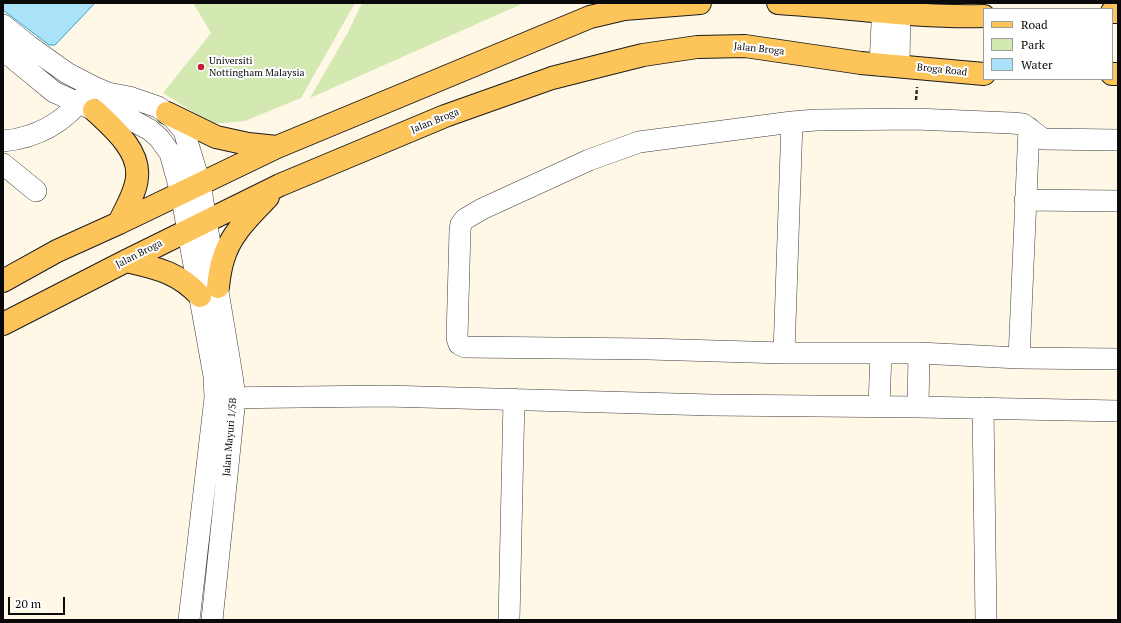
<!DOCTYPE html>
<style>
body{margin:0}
#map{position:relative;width:1121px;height:623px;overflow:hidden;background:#fff8e7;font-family:"PT Serif",serif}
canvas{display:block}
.frame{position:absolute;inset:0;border:4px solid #0a0a0a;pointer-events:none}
.legend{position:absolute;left:983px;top:8px;width:130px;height:72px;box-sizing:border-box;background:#fff;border:1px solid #9d9d9d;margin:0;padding:5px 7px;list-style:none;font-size:12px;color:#0a0a0a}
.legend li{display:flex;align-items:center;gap:8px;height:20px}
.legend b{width:20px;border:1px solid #9d9d9d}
.scale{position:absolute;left:8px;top:597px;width:57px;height:18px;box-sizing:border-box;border:2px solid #0a0a0a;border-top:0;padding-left:5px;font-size:12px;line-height:14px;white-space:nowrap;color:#0a0a0a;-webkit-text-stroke:3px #fff;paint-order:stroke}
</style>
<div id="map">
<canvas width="1121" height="623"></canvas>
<div class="frame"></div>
<ul class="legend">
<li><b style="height:5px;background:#fdc459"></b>Road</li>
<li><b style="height:11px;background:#d4e9b1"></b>Park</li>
<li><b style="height:11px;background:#aae3f8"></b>Water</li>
</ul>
<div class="scale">20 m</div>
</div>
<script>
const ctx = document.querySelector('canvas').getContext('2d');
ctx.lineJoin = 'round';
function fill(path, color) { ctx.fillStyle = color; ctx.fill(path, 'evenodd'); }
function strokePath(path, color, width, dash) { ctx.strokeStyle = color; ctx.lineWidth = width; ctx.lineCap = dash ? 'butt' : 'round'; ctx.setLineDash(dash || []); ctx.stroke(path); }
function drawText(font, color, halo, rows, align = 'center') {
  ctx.font = font + ' "PT Serif",serif'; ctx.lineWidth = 4; ctx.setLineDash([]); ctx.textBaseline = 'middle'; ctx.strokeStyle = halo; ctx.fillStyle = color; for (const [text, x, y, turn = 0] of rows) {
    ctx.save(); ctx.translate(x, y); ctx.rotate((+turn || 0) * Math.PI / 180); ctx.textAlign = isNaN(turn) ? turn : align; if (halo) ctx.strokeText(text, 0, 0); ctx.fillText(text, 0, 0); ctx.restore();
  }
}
fill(new Path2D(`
 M 193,3 L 355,3 L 301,98 L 245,121 L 212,124 L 163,93 L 211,33 Z
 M 362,3 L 524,3 L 310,98 L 348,32 Z`), '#d4e9b1');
const water = new Path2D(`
 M 3,3 L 95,3 L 55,45 L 49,45 L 3,10 Z`);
fill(water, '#aae3f8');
strokePath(water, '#2fa1d1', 1);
const minor = new Path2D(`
 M 3,25 L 29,46 L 67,73 L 92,86 L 108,93 L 129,97 L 158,107 L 173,118 L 184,131 L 200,184 L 232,375 L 235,398 L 212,620
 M 3,50 L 54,92 L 94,110 L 130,119 L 150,130 L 159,138 L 170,153 L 181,193 L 214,376 L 215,398 L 189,620
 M 880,65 L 883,3
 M 899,66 L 900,3
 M 1118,140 L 1043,139 L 1023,124 L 1011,123 L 915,119 L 816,120 L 792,122 L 639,142 L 589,160 L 482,209 L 465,219 L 461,224 L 460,230 L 457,338 L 459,344 L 465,347 L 648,349 L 784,353 L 919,353 L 1019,358 L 1118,359
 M 3,141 C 38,138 65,122 86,94
 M 3,164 L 36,191
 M 1025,200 L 1118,201
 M 784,353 L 792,122
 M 1019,358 L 1029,128
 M 215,398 L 386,396 L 712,405 L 918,407 L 1118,411
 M 879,406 L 881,353
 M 918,407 L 919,353
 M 983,408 L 986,620
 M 509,620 L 514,399`);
const major = new Path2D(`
 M 778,3 C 846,7 915,18 984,16
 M 1112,12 L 1118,12
 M 1112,74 L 1118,74
 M 94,110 C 112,127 140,150 137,177 C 136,193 125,209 119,223
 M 167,113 L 216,137 L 248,144 L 277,147
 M 126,261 C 156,268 178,272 200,296
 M 3,281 L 57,251 L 119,223 L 277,147 L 590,17 L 624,9 L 700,3
 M 218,287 C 219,278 220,269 223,260 C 230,234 250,216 268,197
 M 3,324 L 126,261 L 280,185 L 445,116 L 552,78 L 611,63 L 643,55 L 697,47 L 745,46 L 861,63 L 984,74`);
strokePath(minor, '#3d3d3d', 22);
strokePath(major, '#1b1b1b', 24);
strokePath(new Path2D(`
 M 916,100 L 917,87`), '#2c2c2c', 2.5, [4, 2]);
strokePath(minor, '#fff', 21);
strokePath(major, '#fdc459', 22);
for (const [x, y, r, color] of [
 [201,67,4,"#bd1f37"]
]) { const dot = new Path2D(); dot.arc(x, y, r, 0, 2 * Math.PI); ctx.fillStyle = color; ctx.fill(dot); strokePath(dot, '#fff', 1.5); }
drawText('10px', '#0a0a0a', '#fff', [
 ["Jalan Broga",759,49,6],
 ["Broga Road",942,70,6],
 ["Jalan Broga",435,121,-22],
 ["Jalan Broga",139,254,-27],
 ["Jalan Mayuri 1/5B",230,437,-85]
]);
drawText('10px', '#0a0a0a', '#fff', [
 ["Universiti",209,61],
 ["Nottingham Malaysia",209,73]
], 'left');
</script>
